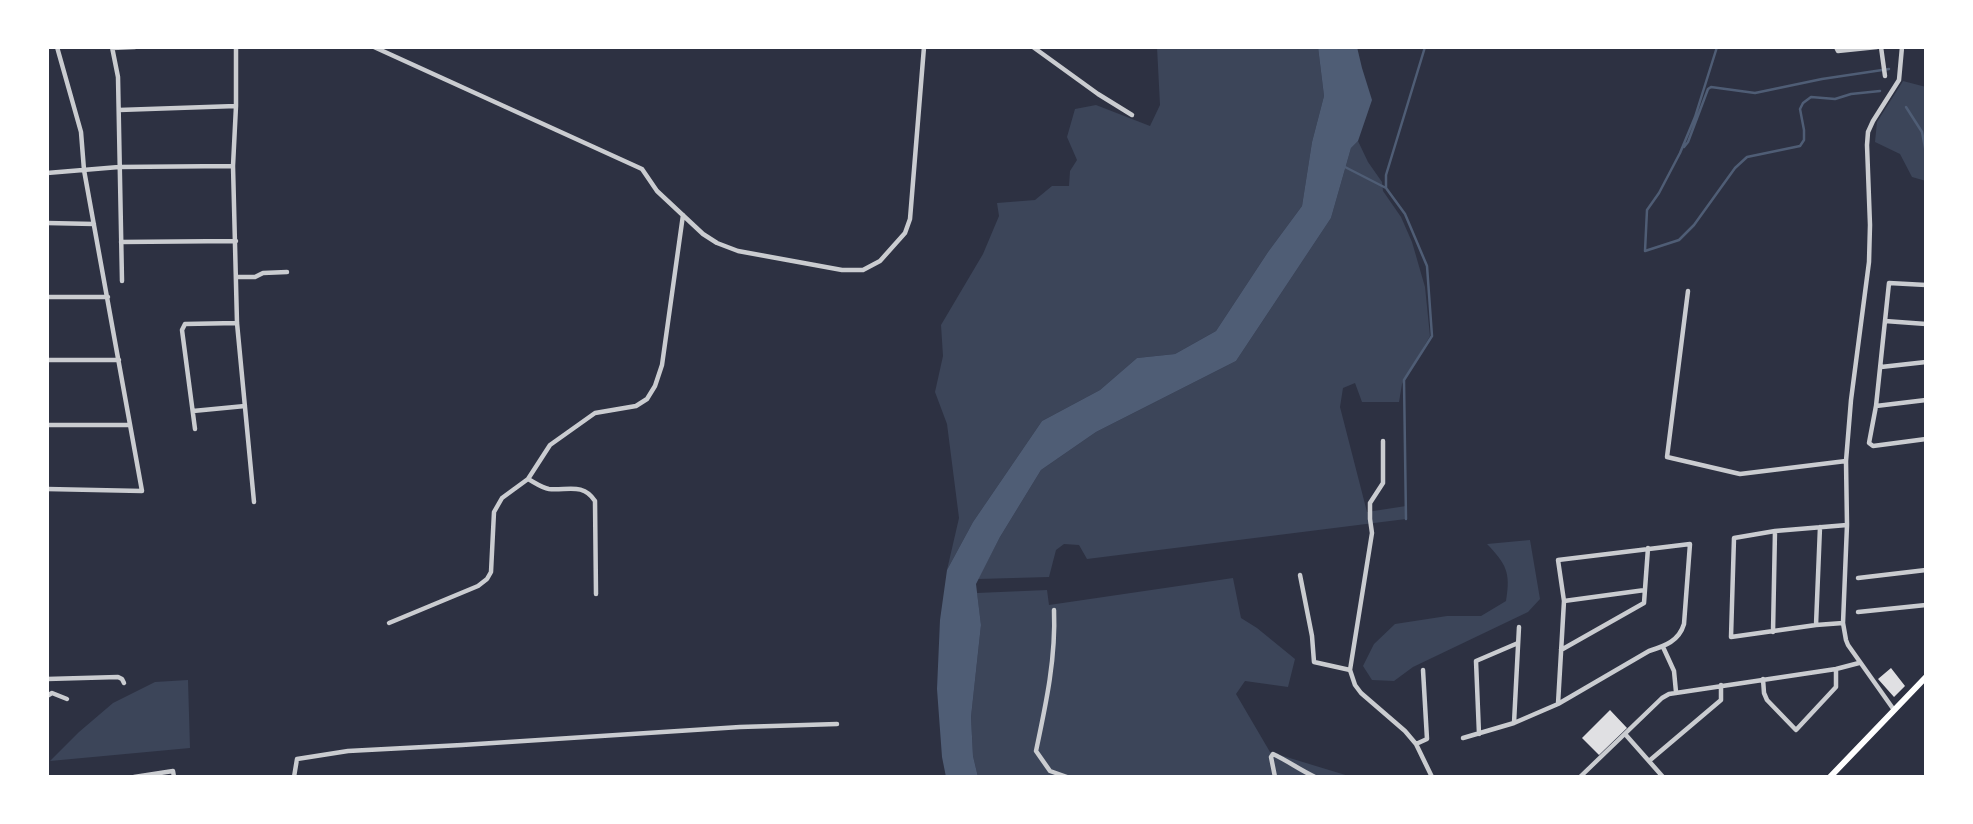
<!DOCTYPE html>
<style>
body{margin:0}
#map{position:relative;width:1973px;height:824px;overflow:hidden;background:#2d3142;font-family:Signika,sans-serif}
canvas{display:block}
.frame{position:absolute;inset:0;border:49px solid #fff;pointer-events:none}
</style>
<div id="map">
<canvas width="1973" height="824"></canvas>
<div class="frame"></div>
</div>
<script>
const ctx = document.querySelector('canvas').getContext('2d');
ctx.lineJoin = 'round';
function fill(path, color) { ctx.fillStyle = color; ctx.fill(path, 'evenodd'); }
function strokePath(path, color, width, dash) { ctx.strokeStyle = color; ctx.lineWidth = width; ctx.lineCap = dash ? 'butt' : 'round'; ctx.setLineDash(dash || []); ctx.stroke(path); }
fill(new Path2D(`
 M 1157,47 L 1318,47 L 1324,96 L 1312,142 L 1302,206 L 1268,252 L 1216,331 L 1175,354 L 1137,358 L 1100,390 L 1042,421 L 973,522 L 947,570 L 959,518 L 947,424 L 935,392 L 943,356 L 941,325 L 983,254 L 999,216 L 997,203 L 1035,200 L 1052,186 L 1069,186 L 1070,171 L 1077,160 L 1067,137 L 1075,109 L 1096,105 L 1150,126 L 1160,105 Z
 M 1903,81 L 1926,87 L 1926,181 L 1912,177 L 1900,154 L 1875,142 L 1877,122 Z
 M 1358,141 L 1368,162 L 1382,182 L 1383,191 L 1401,217 L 1412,242 L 1425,287 L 1430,336 L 1402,384 L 1399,402 L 1362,402 L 1355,383 L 1343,388 L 1340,407 L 1367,512 L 1406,506 L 1406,519 L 1087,559 L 1079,545 L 1064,544 L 1056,550 L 1049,577 L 978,579 L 1000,537 L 1041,470 L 1096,432 L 1236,361 L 1331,218 L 1351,148 Z
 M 1530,540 L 1540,599 L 1528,612 L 1413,667 L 1394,681 L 1372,680 L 1363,666 L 1374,644 L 1395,624 L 1447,616 L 1481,616 L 1506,601 C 1511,572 1506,564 1487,544 Z
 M 1233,578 L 1241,618 L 1257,628 L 1295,659 L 1288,687 L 1245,681 L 1236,694 L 1270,752 L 1352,777 L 978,777 L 973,756 L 971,717 L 981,625 L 977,593 L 1047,590 L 1049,605 Z
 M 188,680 L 190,748 L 50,761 L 79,732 L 113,703 L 155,682 Z`), '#3c4559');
fill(new Path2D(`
 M 1318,47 L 1357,47 L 1362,68 L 1372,100 L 1358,141 L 1351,148 L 1331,218 L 1236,361 L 1096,432 L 1041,470 L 1000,537 L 976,584 L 981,625 L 971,717 L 973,756 L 978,777 L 946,777 L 942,757 L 937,689 L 940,620 L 947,570 L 973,522 L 1042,421 L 1100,390 L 1137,358 L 1175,354 L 1216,331 L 1268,252 L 1302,206 L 1312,142 L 1324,96 Z`), '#4f5d75');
strokePath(new Path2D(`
 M 1717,47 L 1695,117 L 1680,153 L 1659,193 L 1647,210 L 1645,251 L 1679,240 L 1694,225 L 1735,168 L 1747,157 L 1800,146 L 1804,140 L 1804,130 L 1800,109 L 1803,103 L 1811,97 L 1835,99 L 1851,94 L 1880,91
 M 1906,107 L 1922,132 L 1926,153
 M 1684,147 L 1688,142 L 1708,89 L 1711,87 L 1755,93 L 1822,79 L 1889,69
 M 1345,167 L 1386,188 L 1405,214 L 1427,266 L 1432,336 L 1404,380 L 1406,519
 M 1386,188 L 1386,175 L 1425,47`), '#4f5d75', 2.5);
fill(new Path2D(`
 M 1891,668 L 1905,686 L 1894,697 L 1878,679 Z
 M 1610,710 L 1627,728 L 1599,755 L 1582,738 Z`), '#e0e0e3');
strokePath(new Path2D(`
 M 112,47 L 118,77 L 122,281
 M 236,47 L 236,106 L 233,166 L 237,323 L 254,502
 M 374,47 L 642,169 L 657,191 L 703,234 L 717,243 L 738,251 L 842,270 L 863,270 L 880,261 L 905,233 L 910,219 L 924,47
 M 1033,47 L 1098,94 L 1132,115
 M 1836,47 L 1838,51 L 1877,47
 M 1881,47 L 1885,76
 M 112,48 L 135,47
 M 119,110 L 236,106
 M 47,173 L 119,167 L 233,166
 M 47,223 L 94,224
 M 121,242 L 236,241
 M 236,277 L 255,277 L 263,273 L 287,272
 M 1926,285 L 1889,283 L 1876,406 L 1869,443 L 1873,446 L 1926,439
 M 1688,291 L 1667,457 L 1740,474 L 1846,461
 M 47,297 L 108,297
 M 1885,321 L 1926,324
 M 47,360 L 119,360
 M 1881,367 L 1926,362
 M 1876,406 L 1926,400
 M 193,411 L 245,406
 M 47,425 L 130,425
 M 195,429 L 182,330 L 185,324 L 237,323
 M 1383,441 L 1383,483 L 1370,503 L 1370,519 L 1372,533 L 1350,670 L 1355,685 L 1361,693 L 1405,731 L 1416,744 L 1432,777
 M 528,479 C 534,482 542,488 549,489 C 566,491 583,482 595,501 L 596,594
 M 47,489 L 142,491 L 84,170 L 81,132 L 57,47
 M 1300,575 L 1312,636 L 1314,662 L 1350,670
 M 1858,578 L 1926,570
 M 1564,601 L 1645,590
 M 1054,610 C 1056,658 1046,704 1036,751 L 1050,771 L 1067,777
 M 1858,612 L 1926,605
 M 389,623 L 478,586 L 487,579 L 491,572 L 494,512 L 502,498 L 528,479 L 550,445 L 595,413 L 636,406 L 647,399 L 655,386 L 662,365 L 683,215
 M 1843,623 L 1816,625 L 1731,637 L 1734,538 L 1775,531 L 1847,525
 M 1816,625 L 1820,527
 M 1773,632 L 1775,531
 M 1663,647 L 1674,671 L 1676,692
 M 1561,650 L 1644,603 L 1648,548
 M 47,679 L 118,677 L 122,679 L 124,683
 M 1763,679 L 1764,693 L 1767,700 L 1796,730 L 1836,687 L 1836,669
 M 47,696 L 52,693 L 67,699
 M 1894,710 L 1848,645 L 1846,640 L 1843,623 L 1847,525 L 1846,461 L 1851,400 L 1869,262 L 1870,225 L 1867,145 L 1868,132 L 1873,121 L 1899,80 L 1902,47
 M 1514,723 L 1519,627
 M 1479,734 L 1476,661 L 1518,643
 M 1625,734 L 1663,777
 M 1463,738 L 1514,723 L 1558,704 L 1649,651 C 1665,646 1679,641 1684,624 L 1690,544 L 1558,560 L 1564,601 L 1558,704
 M 1416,744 L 1427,739 L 1423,670
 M 1649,761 L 1721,700 L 1721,685
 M 134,777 L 173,771 L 174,777
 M 294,777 L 297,759 L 348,751 L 462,745 L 740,727 L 837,724
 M 1275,777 L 1271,757 L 1273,754 C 1288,761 1300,770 1315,777
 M 1580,777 L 1662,698 L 1669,694 L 1836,669 L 1859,663`), '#caccd0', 4.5);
strokePath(new Path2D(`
 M 1830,777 L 1926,677`), '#fff', 6);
</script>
